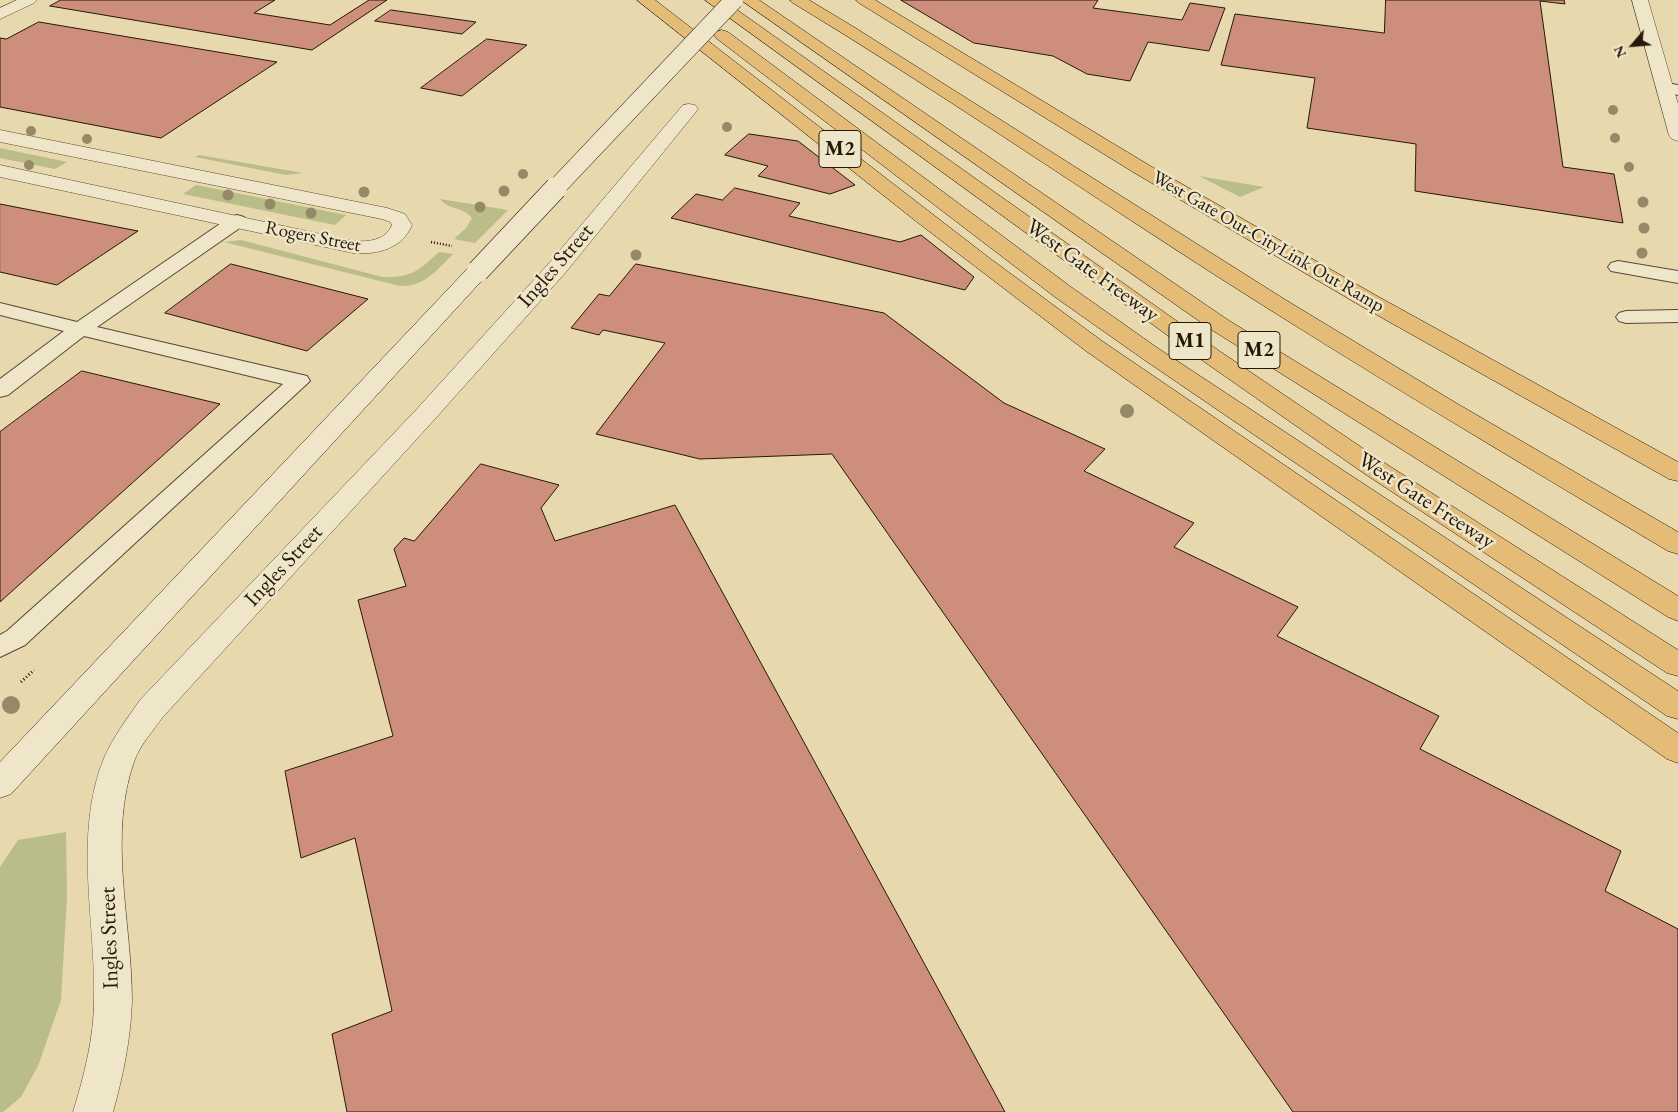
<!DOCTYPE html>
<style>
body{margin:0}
#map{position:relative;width:1678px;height:1112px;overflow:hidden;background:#e7d8ae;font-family:"EB Garamond",serif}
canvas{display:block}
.north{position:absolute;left:1608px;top:20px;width:50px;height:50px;-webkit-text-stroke:4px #efe6ca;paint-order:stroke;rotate:243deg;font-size:14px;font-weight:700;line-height:20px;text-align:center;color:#241909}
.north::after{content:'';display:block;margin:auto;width:18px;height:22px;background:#241909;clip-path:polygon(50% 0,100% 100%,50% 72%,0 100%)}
</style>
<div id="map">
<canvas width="1678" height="1112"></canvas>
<div class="north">N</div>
</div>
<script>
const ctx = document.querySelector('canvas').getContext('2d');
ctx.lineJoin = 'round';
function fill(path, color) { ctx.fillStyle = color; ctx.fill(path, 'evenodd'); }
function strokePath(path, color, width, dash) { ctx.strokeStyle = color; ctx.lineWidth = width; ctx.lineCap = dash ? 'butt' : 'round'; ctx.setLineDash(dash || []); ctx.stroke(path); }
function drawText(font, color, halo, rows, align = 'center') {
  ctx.font = font + ' "EB Garamond",serif'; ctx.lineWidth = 5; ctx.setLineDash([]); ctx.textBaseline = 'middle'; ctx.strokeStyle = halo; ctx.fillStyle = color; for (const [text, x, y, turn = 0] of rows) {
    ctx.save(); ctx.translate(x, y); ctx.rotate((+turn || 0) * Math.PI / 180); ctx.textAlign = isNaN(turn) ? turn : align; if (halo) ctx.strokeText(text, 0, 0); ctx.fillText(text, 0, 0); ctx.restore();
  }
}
fill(new Path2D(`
 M 0,148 L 67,162 L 55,169 L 0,158 Z
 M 199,155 L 303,173 L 286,175 L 195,157 Z
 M 1199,176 L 1264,187 L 1240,197 Z
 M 196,185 L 346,215 L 335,225 L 183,194 Z
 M 440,199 L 508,210 L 475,243 L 454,239 L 466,228 L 472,218 C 461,205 449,211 440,199 Z
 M 241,240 L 382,277 C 412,278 418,271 439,252 L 453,254 C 437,270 424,287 400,286 L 224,242 Z
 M 66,832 L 67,897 L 61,1000 L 38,1066 L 21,1097 L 3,1112 L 0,1112 L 0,867 L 18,840 Z`), '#babd87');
const building = new Path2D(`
 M 61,0 L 275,0 L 254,13 L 330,25 L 369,0 L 387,0 L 312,50 L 50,6 Z
 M 901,0 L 1098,0 L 1093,8 L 1182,20 L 1190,3 L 1225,8 L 1209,51 L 1148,42 L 1130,81 L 1087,74 L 1053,56 L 974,43 Z
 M 1386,0 L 1564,0 L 1565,4 L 1540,1 L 1563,167 L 1614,174 L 1623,223 L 1415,191 L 1416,144 L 1307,128 L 1315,78 L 1221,65 L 1235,14 L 1384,33 Z
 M 391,10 L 476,22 L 462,34 L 375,21 Z
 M 39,22 L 277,62 L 161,138 L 0,107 L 0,38 L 6,39 Z
 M 487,39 L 527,45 L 462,96 L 421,88 Z
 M 749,134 L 798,141 L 855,185 L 830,194 L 758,176 L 768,166 L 725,155 Z
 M 735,188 L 800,203 L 789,216 L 900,242 L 921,235 L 974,277 L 965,290 L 671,218 L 696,194 L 722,200 Z
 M 0,204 L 138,231 L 57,285 L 0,272 Z
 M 231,264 L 368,299 L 307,351 L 165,313 Z
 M 636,264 L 884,313 L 1004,403 L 1105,449 L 1084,471 L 1194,523 L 1174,547 L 1298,607 L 1277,636 L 1439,716 L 1420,749 L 1621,851 L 1605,891 L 1678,929 L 1678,1112 L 1293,1112 L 832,454 L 700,459 L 596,434 L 665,343 L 603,330 L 599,335 L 571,328 L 599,294 L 609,296 Z
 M 82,371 L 220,404 L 0,602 L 0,432 Z
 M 481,464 L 559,485 L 541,508 L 555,541 L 675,505 L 1005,1112 L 347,1112 L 332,1034 L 392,1011 L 355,838 L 301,858 L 285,771 L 393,736 L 358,600 L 406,586 L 394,549 L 404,538 L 414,541 Z`);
fill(building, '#cd8e7b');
strokePath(building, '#241909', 1);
const lane = new Path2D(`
 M 1665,83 L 1678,85 L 1678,95 L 1659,91 L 1657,88 L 1659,85 Z
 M 237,215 L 244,217 L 246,221 L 244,225 L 97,327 L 307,376 L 310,381 L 25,645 L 0,657 L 0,635 L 7,631 L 283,384 L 84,336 L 8,395 L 0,397 L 0,379 L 64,331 L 0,315 L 0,303 L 77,322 L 230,217 Z
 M 1618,261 L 1678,271 L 1678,283 L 1611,271 L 1608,267 L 1611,263 Z
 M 1678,310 L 1678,322 L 1626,323 L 1619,321 L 1616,317 L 1619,313 L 1626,311 Z`);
const street = new Path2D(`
 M 17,0 L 37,0 L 34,3 L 0,19 L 0,8 Z
 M 1632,0 L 1648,0 L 1678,104 L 1678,141 L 1672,139 L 1669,135 Z
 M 689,104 L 695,105 L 698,109 L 695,113 L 566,272 L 434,420 L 162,718 C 153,731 141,744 135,759 C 107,835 132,921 132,1000 C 131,1038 123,1076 113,1112 L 73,1112 C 84,1076 94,1038 94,1000 C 96,921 73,834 104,758 C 113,737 127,719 140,700 L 416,410 L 550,262 L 683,105 Z
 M 0,130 L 387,208 L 405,214 L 412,225 C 402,249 377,255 353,253 L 0,177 L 0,165 L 353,241 C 368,242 385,241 392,225 L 390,222 L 382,219 L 0,142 Z`);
const secondary = new Path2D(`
 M 478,265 L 486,266 L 489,271 L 486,276 L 11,794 L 0,798 L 0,762 L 470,266 Z`);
const highway = new Path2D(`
 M 637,0 L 655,0 L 988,257 L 1102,341 L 1678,733 L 1678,763 L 1667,759 L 1086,351 L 917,222 Z
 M 705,0 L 723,0 L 1212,346 L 1383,462 L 1678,650 L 1678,676 L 1667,673 L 1365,474 L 1196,356 Z
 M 741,0 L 759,0 L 1228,320 L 1678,596 L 1678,621 L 1668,617 L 1212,330 Z
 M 790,0 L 809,0 L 857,29 L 1284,299 L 1456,403 L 1678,532 L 1678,554 L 1668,551 C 1515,460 1362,369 1212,273 C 1072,183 935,89 793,3 Z
 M 856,0 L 875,0 L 1147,164 L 1377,296 L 1678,462 L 1678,481 L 1669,479 L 1361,306 L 1133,172 L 859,3 Z
 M 722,30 L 728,32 L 1071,287 L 1159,349 L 1678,691 L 1678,719 L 1667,716 L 1143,359 L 1055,297 L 716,38 L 714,35 L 716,32 Z`);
strokePath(lane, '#554932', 2);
strokePath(street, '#554932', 1);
strokePath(secondary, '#241909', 1);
strokePath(highway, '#241909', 1);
strokePath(new Path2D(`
 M 431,242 L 452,246`), '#241909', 2.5, [1, 2]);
strokePath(new Path2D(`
 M 21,682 L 34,670`), '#241909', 3, [1, 2.5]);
fill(lane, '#efe6ca');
fill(street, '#efe6ca');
fill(secondary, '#efe6ca');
fill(highway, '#e4bc77');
const secondaryBridgeFar1 = new Path2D(`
 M 555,189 L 734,0`);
const secondaryBridge = new Path2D(`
 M 478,271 L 556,188`);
strokePath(secondaryBridgeFar1, '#241909', 19, []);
strokePath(secondaryBridge, '#241909', 23, []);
strokePath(secondaryBridgeFar1, '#efe6ca', 18);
strokePath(secondaryBridge, '#efe6ca', 22);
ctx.fillStyle = '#948a68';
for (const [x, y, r] of [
 [1613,110,5],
 [727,127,5],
 [31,131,5],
 [1615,138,5],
 [87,139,5],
 [29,165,5],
 [1629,167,5],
 [523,174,5],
 [504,191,5.5],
 [364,192,5.5],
 [228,195,5.5],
 [1643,202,5.5],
 [270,204,5.5],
 [480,207,5.5],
 [311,213,5.5],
 [1644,228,5.5],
 [1642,253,5.5],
 [636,255,5.5],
 [1127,411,7],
 [11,705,9]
]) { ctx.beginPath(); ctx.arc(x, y, r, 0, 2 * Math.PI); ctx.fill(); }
drawText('19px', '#241909', '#efe6ca', [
 ["Rogers Street",313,237,11],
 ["West Gate Out-CityLink Out Ramp",1268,242,30]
]);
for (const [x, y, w] of [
 [840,149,42],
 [1190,341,42],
 [1259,350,42]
]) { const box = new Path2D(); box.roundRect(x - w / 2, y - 18.5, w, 37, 4); ctx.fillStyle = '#efe6ca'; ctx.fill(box); strokePath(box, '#241909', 1); }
drawText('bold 21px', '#241909', null, [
 ["M2",840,149],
 ["M1",1190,341],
 ["M2",1259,350]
]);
drawText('22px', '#241909', '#efe6ca', [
 ["Ingles Street",556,266,-49],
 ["West Gate Freeway",1092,271,36],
 ["West Gate Freeway",1426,501,33],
 ["Ingles Street",284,566,-47],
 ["Ingles Street",110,938,-92]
]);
</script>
